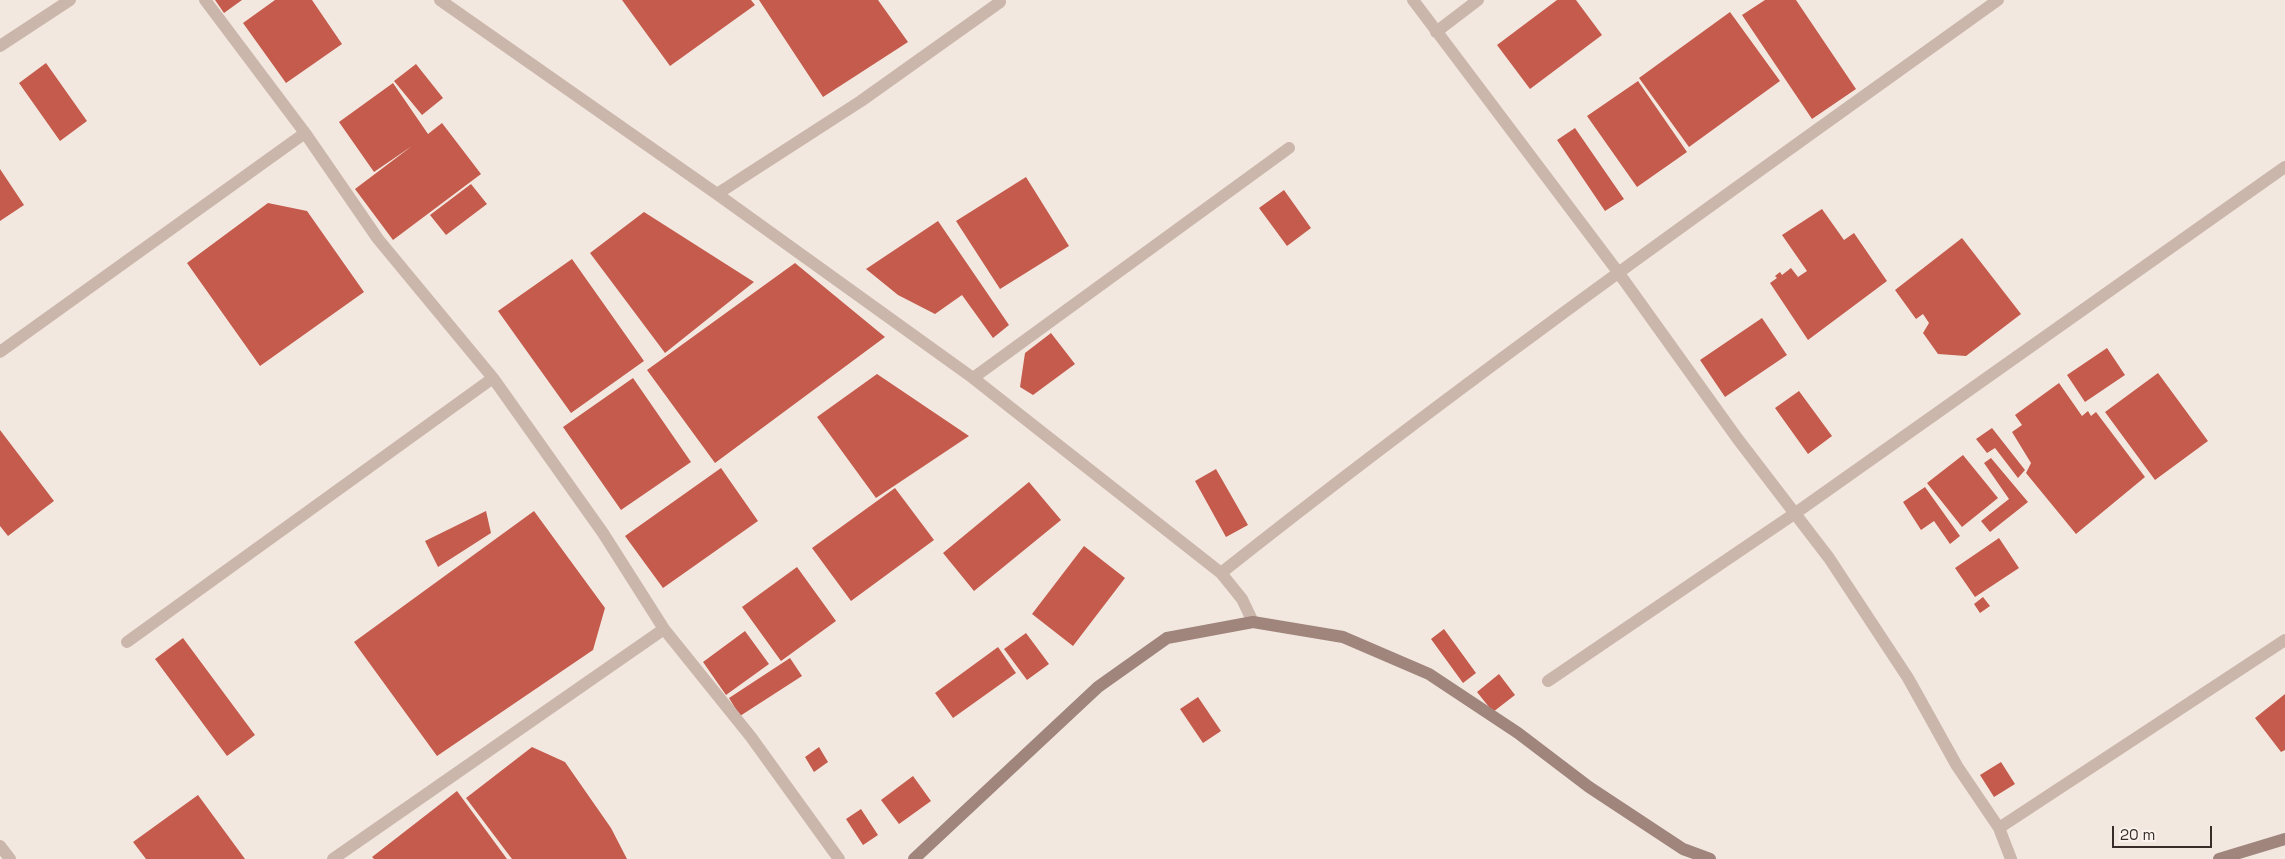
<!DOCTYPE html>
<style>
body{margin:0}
#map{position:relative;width:2285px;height:859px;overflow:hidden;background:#f3e8e0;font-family:"Space Grotesk",sans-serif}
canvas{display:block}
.scale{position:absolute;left:2112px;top:826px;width:100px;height:22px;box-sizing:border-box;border:2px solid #392d2a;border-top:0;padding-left:6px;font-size:15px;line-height:18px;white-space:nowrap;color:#392d2a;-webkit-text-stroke:4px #faf2ec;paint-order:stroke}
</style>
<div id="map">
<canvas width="2285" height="859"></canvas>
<div class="scale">20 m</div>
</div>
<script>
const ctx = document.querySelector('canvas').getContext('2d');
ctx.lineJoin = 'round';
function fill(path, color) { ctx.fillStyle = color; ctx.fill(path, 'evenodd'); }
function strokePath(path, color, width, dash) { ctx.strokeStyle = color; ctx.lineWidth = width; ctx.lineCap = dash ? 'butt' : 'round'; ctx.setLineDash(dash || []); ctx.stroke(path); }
fill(new Path2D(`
 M 215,0 L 242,0 L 224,13 Z
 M 275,0 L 312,0 L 342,44 L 286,83 L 243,23 Z
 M 622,0 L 751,0 L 755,5 L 670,66 Z
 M 759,0 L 878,0 L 908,42 L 823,97 Z
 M 1557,0 L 1576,0 L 1602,35 L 1530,89 L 1497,45 Z
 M 1765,0 L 1796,0 L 1856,89 L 1812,119 L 1742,15 Z
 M 1730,12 L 1780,81 L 1689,147 L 1639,78 Z
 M 46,63 L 87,121 L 60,141 L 19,83 Z
 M 416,64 L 443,98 L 422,115 L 394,81 Z
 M 1638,81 L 1687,152 L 1637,187 L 1587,116 Z
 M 393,83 L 428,134 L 442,123 L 481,174 L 393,240 L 355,189 L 412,146 L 374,172 L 339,122 Z
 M 1575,128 L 1624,199 L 1605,211 L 1557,140 Z
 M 0,169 L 24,205 L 0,221 Z
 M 1026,177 L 1069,246 L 1000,289 L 956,221 Z
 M 471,184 L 487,204 L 446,235 L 430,215 Z
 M 1284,190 L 1311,228 L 1287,246 L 1259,208 Z
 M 268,203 L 307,211 L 364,292 L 260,366 L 187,263 Z
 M 1822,209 L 1844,240 L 1854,233 L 1887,281 L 1808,340 L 1770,283 L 1777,278 L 1775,276 L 1780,272 L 1782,275 L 1791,268 L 1798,277 L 1807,271 L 1782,235 Z
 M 644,212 L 754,282 L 665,353 L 590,253 Z
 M 938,221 L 1009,325 L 993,338 L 962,295 L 935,314 L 898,295 L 866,269 Z
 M 1962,238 L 2021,314 L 1966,356 L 1938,354 L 1923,333 L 1929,323 L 1923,314 L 1916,319 L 1895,290 Z
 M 572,259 L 644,361 L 571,413 L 498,311 Z
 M 795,263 L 885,337 L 715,463 L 647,370 Z
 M 1762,318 L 1787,355 L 1725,397 L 1700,360 Z
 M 1051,333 L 1075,364 L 1033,395 L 1020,387 L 1025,353 Z
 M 2107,348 L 2125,375 L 2085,402 L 2067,375 Z
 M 2158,373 L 2208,441 L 2155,480 L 2105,412 Z
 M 877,374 L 969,436 L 876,498 L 817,417 Z
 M 633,378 L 691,462 L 621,510 L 563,427 Z
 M 2059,383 L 2082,416 L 2088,411 L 2091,416 L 2096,412 L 2145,477 L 2076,534 L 2026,473 L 2031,463 L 2012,432 L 2022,425 L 2015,415 Z
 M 1799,391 L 1832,436 L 1808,454 L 1775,408 Z
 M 1992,428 L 2025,470 L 2018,478 L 1995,448 L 1987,453 L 1976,439 Z
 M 0,430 L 54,501 L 8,536 L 0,526 Z
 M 1963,455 L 1998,498 L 1962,527 L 1927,483 Z
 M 1991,458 L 2028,502 L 1990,532 L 1981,521 L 2009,499 L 1984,463 Z
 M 721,468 L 758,521 L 663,588 L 625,536 Z
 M 1216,469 L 1248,525 L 1226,537 L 1195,481 Z
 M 1029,482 L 1061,520 L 974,591 L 943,553 Z
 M 1925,487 L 1960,536 L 1950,544 L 1934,521 L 1921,530 L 1903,502 Z
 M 895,488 L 934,540 L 851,601 L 812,548 Z
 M 486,511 L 491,533 L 438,567 L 425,541 Z
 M 534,511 L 605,608 L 593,650 L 437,756 L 354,642 Z
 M 1999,538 L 2019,568 L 1975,597 L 1955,568 Z
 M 1084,546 L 1125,578 L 1073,646 L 1032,614 Z
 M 797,567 L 836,621 L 781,661 L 742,607 Z
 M 1983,597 L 1990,606 L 1980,613 L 1974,604 Z
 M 1444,629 L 1476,673 L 1463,683 L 1431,639 Z
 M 745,631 L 769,664 L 726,695 L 703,662 Z
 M 1026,633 L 1049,664 L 1027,680 L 1004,649 Z
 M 183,638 L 255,735 L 227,756 L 155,659 Z
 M 998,647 L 1016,673 L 953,718 L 935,693 Z
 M 790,658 L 802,676 L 740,716 L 729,698 Z
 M 1499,674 L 1515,695 L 1493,712 L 1477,692 Z
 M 2285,694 L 2285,750 L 2281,752 L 2255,718 Z
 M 1198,697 L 1221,731 L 1203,743 L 1180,709 Z
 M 532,747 L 565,762 L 611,828 L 627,859 L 512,859 L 466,798 Z
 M 819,747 L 828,762 L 814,772 L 805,757 Z
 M 2001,762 L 2015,784 L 1994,797 L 1980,775 Z
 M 913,776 L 931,801 L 899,824 L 881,800 Z
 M 457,791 L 507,859 L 374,859 L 372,857 Z
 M 198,795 L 245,859 L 146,859 L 133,842 Z
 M 861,809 L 878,835 L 863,845 L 846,819 Z`), '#c45b4c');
strokePath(new Path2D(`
 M 205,0 L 305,133 L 378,239 L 493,378 L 603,533 L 664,629 L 751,737 L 839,859
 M 440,0 L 717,194 L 973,378 L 1221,573 L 1242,599 L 1253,622
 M 1413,0 L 1618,272 L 1737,438 L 1829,558 L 1908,678 L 1957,766 L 1999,828 L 2011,859
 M 1436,32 L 1478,0
 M 0,46 L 70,0
 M 717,194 L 861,101 L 1000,2
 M 0,352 L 305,133
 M 973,378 L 1289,148
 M 1221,573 C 1473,373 1736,188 1998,0
 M 127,642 L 493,378
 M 1548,681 L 1797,512 L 2285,167
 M 1999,828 L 2285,640
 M 0,846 L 10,859
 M 333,859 L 664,629`), '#cbb6ab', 12);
strokePath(new Path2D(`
 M 914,859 L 1098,687 L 1167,638 L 1253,622 L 1343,637 L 1429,674 L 1518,733 L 1589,787 L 1683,849 L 1710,859
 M 2219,859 L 2285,839`), '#9f857c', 12);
</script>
